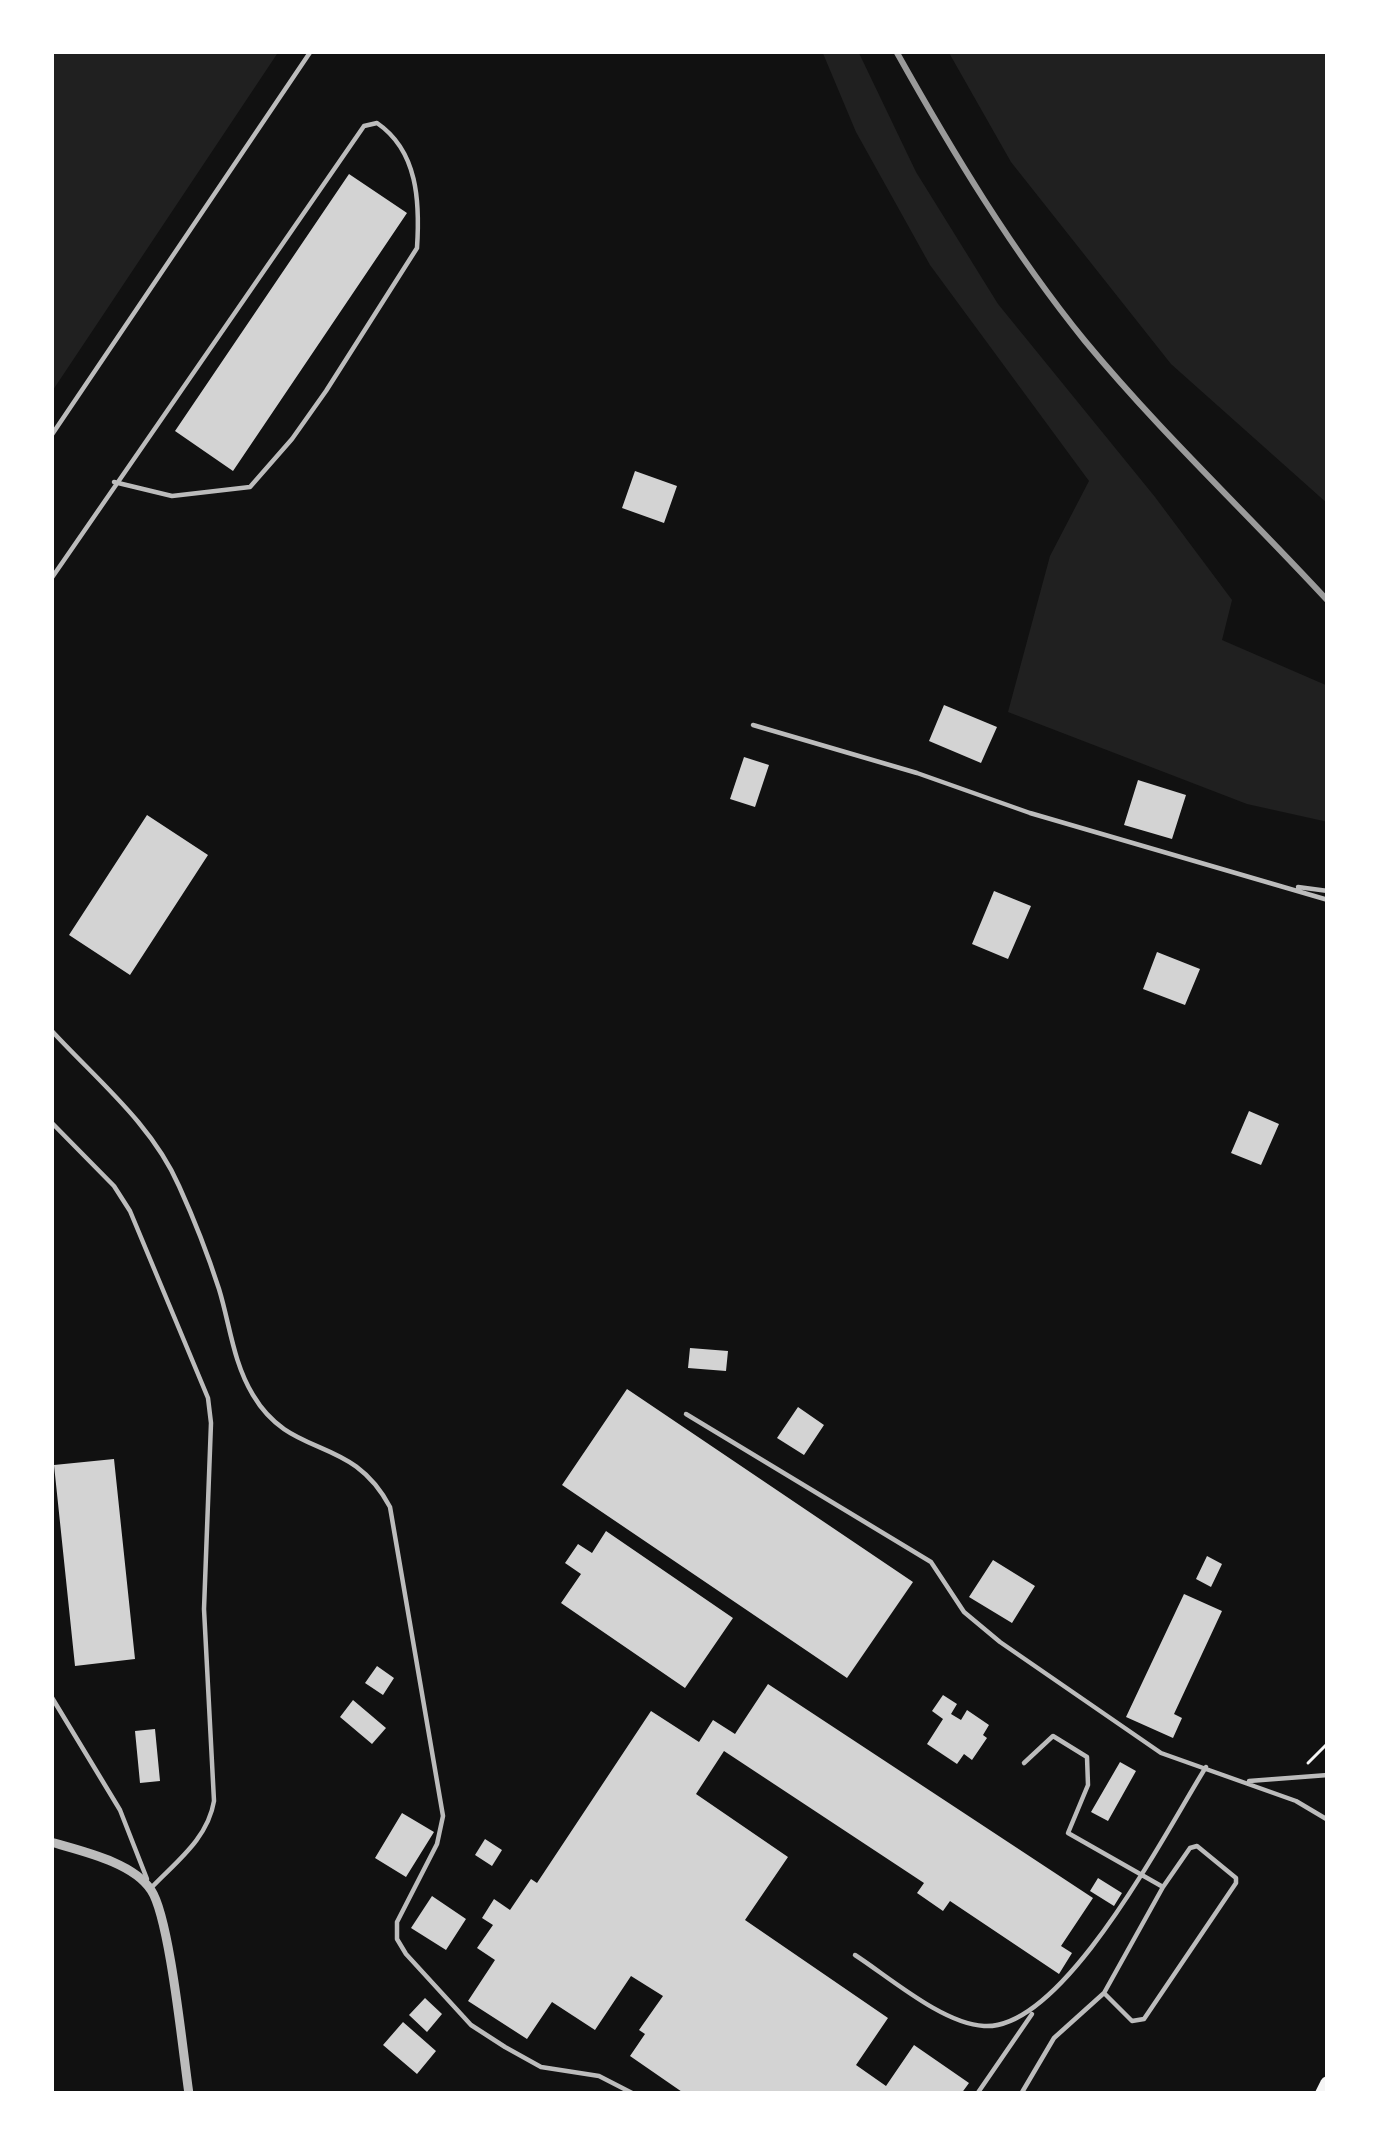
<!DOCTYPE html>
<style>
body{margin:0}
#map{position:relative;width:1379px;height:2145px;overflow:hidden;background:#111;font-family:"PT Sans",sans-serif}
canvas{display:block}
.frame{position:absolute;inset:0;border:54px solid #fff;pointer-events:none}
</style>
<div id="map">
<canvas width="1379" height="2145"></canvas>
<div class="frame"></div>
</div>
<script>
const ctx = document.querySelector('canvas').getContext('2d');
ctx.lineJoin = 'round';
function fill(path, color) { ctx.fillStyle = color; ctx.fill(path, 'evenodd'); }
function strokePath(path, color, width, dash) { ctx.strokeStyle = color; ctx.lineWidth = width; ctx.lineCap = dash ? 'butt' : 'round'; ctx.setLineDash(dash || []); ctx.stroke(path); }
fill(new Path2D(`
 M 51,51 L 279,51 L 51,393 Z
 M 822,51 L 858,51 L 916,172 L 998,304 L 1155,497 L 1232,600 L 1222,640 L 1328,686 L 1328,822 L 1247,804 L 1008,712 L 1050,556 L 1089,481 L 930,265 L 856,132 Z
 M 948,51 L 1328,51 L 1328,504 L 1171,364 L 1011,162 Z`), '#202020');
fill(new Path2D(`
 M 349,174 L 407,213 L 233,471 L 175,431 Z
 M 635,471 L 677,486 L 664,523 L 622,508 Z
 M 944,705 L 997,727 L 981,763 L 929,741 Z
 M 744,757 L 769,765 L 755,807 L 730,799 Z
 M 1138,780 L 1186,795 L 1172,839 L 1124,825 Z
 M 147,815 L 208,855 L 130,975 L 69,935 Z
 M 994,891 L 1031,906 L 1008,959 L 972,944 Z
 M 1157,952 L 1200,969 L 1185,1005 L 1143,989 Z
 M 1249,1111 L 1279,1124 L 1261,1165 L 1231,1153 Z
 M 690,1348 L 728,1351 L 726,1371 L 688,1368 Z
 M 627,1389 L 913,1582 L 847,1678 L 562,1485 Z
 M 798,1407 L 824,1425 L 804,1455 L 777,1438 Z
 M 114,1459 L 135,1659 L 75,1666 L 54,1465 Z
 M 606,1531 L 733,1618 L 685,1688 L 561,1603 L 581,1574 L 565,1563 L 578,1544 L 592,1553 Z
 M 1207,1556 L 1222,1564 L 1211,1587 L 1196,1579 Z
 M 993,1560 L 1035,1586 L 1012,1623 L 969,1597 Z
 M 1184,1594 L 1222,1611 L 1174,1714 L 1182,1718 L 1173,1738 L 1126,1717 Z
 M 377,1666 L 394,1678 L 383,1695 L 365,1683 Z
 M 768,1684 L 1093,1898 L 1061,1946 L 1072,1953 L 1059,1974 L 950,1901 L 943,1911 L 917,1893 L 924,1883 L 724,1751 L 696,1794 L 788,1857 L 745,1920 L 888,2018 L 856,2065 L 886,2086 L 914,2045 L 969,2083 L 961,2094 L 685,2094 L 630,2056 L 645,2034 L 639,2030 L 663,1996 L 631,1976 L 595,2030 L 552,2002 L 527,2039 L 468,2001 L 495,1960 L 477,1948 L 493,1925 L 482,1918 L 494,1899 L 510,1910 L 531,1879 L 537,1883 L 651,1711 L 699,1742 L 713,1720 L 735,1734 Z
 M 943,1695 L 957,1704 L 951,1714 L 961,1720 L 967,1710 L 989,1725 L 983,1735 L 987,1738 L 972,1760 L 964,1754 L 957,1764 L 927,1744 L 943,1719 L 932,1711 Z
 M 353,1700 L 386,1728 L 372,1744 L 340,1717 Z
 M 155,1729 L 160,1781 L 140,1783 L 135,1731 Z
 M 1120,1762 L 1136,1771 L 1108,1821 L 1091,1812 Z
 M 402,1813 L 434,1832 L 406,1877 L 375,1858 Z
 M 485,1839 L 502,1850 L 492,1866 L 475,1855 Z
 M 1098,1878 L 1122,1893 L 1114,1906 L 1090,1891 Z
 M 432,1896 L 466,1919 L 446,1950 L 411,1928 Z
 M 425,1998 L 442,2014 L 427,2032 L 409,2015 Z
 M 403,2022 L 436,2051 L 417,2074 L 383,2045 Z`), '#d3d3d3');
strokePath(new Path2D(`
 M 1308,1763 L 1328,1743`), '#f5f5f5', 3);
strokePath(new Path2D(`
 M 51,436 L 311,51
 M 51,579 L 364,126 L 377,123 C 418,151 420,202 417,248 L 326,391 L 292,439 L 250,487 L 172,496 L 114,482
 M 753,725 L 917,773 L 1030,813 L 1328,900
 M 1298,887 L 1328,891
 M 51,1030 C 96,1079 152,1124 179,1186 C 194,1219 208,1255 219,1289 C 230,1325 233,1362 253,1395 C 292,1461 351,1433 390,1507 L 443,1816 L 437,1844 L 397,1922 L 397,1939 L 406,1954 L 471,2025 L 505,2047 L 541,2067 L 599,2076 L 634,2094
 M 51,1122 L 114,1186 L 130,1211 L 208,1398 L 211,1423 L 204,1609 L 214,1801 C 208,1838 177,1861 152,1887
 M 686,1414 L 931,1562 L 964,1612 L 1000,1642 L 1161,1753 L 1296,1801 L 1328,1820
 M 51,1696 L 120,1810 L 147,1879
 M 1024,1763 L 1053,1736 L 1087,1757 L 1088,1785 L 1068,1833 L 1163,1887 L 1190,1848 L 1197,1846 L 1236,1878 L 1236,1883 L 1144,2019 L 1132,2021 L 1104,1993 L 1163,1887
 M 1249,1781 L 1328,1775
 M 855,1955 C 889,1977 943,2024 984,2026 C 1064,2031 1167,1829 1206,1767
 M 977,2094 L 1032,2014
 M 1021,2094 L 1054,2038 L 1104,1993`), '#bcbcbc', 4.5);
strokePath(new Path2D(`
 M 51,1842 C 81,1851 133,1862 151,1890 C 170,1918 183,2054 189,2094`), '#bcbcbc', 9);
strokePath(new Path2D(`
 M 1323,2094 L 1328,2084`), '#f5f5f5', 16);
strokePath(new Path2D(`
 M 896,51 C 952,151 1012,251 1085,341 C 1161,433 1247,513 1328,601`), '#9a9a9a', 6);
</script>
